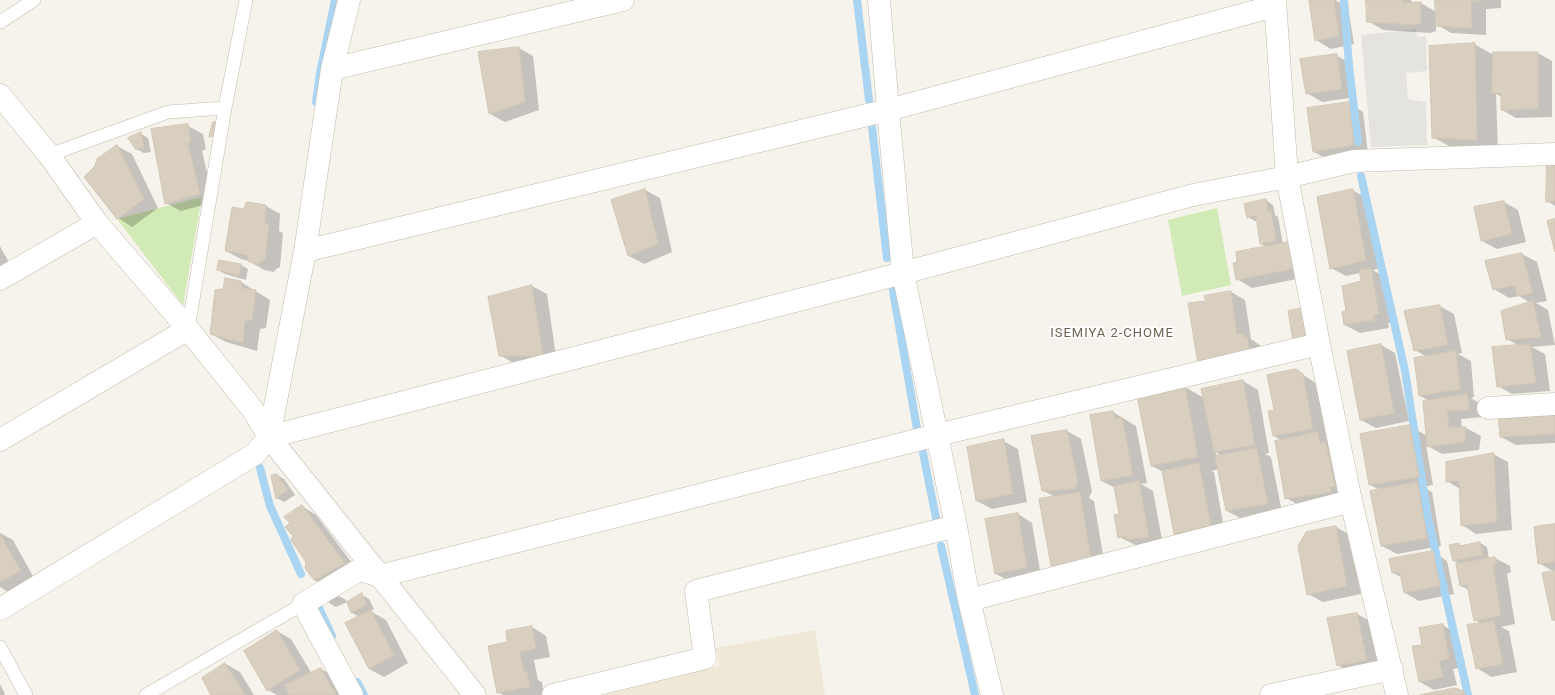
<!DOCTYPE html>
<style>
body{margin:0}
canvas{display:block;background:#f6f3ec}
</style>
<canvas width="1555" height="695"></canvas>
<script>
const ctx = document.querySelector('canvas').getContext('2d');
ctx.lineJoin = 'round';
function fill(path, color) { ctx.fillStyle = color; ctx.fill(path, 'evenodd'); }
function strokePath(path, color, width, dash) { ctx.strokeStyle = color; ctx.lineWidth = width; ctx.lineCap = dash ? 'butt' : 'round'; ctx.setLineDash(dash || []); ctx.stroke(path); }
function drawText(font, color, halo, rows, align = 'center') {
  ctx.font = font + ' Roboto,sans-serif'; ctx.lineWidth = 4; ctx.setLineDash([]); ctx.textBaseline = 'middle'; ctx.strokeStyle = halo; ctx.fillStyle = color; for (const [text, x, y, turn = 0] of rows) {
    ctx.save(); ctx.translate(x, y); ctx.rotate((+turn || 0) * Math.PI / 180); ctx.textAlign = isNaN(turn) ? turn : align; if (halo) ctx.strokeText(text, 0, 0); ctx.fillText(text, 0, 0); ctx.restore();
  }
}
fill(new Path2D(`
 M 815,630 L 825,695 L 604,695 L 719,666 L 716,648 Z`), '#efe8d6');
fill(new Path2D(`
 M 202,197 L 183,305 L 117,219 Z
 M 1217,208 L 1231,285 L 1182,296 L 1168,220 Z`), '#d2eab5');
fill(new Path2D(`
 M 1416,29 L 1417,37 L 1426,36 L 1427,71 L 1406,73 L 1408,99 L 1426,102 L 1427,145 L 1371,147 L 1361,35 Z`), '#e5e3e0');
fill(new Path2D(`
 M 1326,0 L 1335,0 L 1348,7 L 1354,44 L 1331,49 L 1316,40 Z
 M 1367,0 L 1411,0 L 1412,4 L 1421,3 L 1436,12 L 1436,0 L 1501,0 L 1501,8 L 1486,9 L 1486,35 L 1451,33 L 1436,24 L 1436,31 L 1430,33 L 1383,30 L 1368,21 Z
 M 1474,44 L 1494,55 L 1538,53 L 1552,61 L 1552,117 L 1516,118 L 1502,110 L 1502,97 L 1496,94 L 1498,151 L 1454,149 L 1433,137 Z
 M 519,48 L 533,56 L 539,110 L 505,122 L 490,114 L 480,53 Z
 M 1336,55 L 1351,64 L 1356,97 L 1322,102 L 1307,93 Z
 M 1349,103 L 1363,112 L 1368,153 L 1329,160 L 1314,152 L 1308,109 Z
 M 188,126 L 203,134 L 206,149 L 202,151 L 214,202 L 181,211 L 166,203 Z
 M 141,134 L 148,138 L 151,152 L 144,153 L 136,149 Z
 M 117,146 L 132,154 L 158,208 L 132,227 L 118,218 Z
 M 1555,163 L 1555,206 L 1547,201 Z
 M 645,190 L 660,198 L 672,252 L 644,264 L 629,256 Z
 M 1352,190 L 1367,198 L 1380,268 L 1373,270 L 1386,278 L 1393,322 L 1388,323 L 1389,328 L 1360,333 L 1345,325 L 1347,312 L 1362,282 L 1360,273 L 1346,276 L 1331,268 Z
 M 1266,200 L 1273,205 L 1275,215 L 1278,217 L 1283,244 L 1312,276 L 1252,288 L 1237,279 L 1267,247 L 1261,244 L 1258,221 L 1255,221 L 1248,217 Z
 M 1504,202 L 1518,210 L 1526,242 L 1497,249 L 1482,241 Z
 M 266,206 L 280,214 L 279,231 L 283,233 L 280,267 L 276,269 L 274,272 L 264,270 L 249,261 L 241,259 L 226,251 L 244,210 Z
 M 0,246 L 13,270 L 0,276 Z
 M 1522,254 L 1537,262 L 1547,301 L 1536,303 L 1548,310 L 1555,345 L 1532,347 L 1545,354 L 1550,391 L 1512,394 L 1498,386 L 1519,346 L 1507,339 L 1531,303 L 1519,296 L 1509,298 L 1494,289 Z
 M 241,265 L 248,269 L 246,280 L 225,274 L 218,270 Z
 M 226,279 L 241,282 L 270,300 L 266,328 L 260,329 L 257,351 L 226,342 L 211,334 Z
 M 532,286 L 547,294 L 557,363 L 515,364 L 500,355 L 489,297 Z
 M 1231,292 L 1245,300 L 1251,339 L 1261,346 L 1264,361 L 1199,363 L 1207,302 Z
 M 1440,306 L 1454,314 L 1462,353 L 1458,354 L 1471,361 L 1474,397 L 1471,398 L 1481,404 L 1484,417 L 1461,419 L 1462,428 L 1466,428 L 1481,436 L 1479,450 L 1442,454 L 1426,445 L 1433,485 L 1423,487 L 1432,492 L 1441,546 L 1397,554 L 1382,546 L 1380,490 L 1370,485 L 1410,426 L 1427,436 L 1430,401 L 1420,396 L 1427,357 L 1415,350 Z
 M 1381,345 L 1395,353 L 1409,421 L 1376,428 L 1361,420 Z
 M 1296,370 L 1317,384 L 1327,437 L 1325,437 L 1333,442 L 1349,494 L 1301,506 L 1286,498 L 1282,441 L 1274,436 L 1270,412 L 1275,411 Z
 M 1243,381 L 1258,390 L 1269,453 L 1265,454 L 1271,457 L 1282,512 L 1242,519 L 1227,511 L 1219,469 L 1211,471 L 1214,472 L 1225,534 L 1189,542 L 1174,534 L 1163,472 L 1152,466 L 1185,387 L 1204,398 ZM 1216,452 L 1222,456 L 1217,457 Z
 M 1113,412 L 1136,426 L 1147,483 L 1141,484 L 1153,491 L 1163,545 L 1142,548 L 1119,537 L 1120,515 L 1115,488 L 1102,481 Z
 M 1555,413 L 1555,443 L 1516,445 L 1501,437 Z
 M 1067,431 L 1081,439 L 1092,491 L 1089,498 L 1094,501 L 1105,567 L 1067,574 L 1052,566 L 1055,497 L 1042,490 Z
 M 1003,441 L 1018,449 L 1027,502 L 992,509 L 977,501 L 968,448 Z
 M 1493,454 L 1508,462 L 1512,530 L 1476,534 L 1462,525 L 1460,489 L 1447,481 Z
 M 277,475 L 284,479 L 295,495 L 284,502 L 277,498 L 272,477 Z
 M 302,506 L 316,515 L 358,571 L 329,588 L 314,580 L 307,562 Z
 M 1018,514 L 1032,523 L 1041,576 L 1011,582 L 996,574 Z
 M 1555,525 L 1555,621 L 1553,620 L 1554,572 L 1539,563 Z
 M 1336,527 L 1350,535 L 1361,594 L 1323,602 L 1308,594 Z
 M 0,533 L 13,540 L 35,580 L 10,593 L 0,587 Z
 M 1480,543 L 1487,547 L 1489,559 L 1495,558 L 1510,566 L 1511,572 L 1507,574 L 1515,624 L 1501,627 L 1509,631 L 1517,672 L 1491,677 L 1477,668 L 1482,624 L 1475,620 L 1469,590 L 1461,586 L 1460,564 L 1454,561 L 1450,546 L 1459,544 L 1462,546 Z
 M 1433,552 L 1447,561 L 1454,594 L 1419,601 L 1405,593 L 1401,577 L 1393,573 Z
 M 362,595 L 369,599 L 374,609 L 370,611 L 386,620 L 408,663 L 384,677 L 369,669 L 360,617 L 352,613 Z
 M 339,596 L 346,600 L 347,602 L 336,607 L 329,603 L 328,601 Z
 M 1357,614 L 1372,622 L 1381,669 L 1352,674 L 1338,665 Z
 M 1442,625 L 1457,633 L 1463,667 L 1453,669 L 1457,685 L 1434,690 L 1420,682 L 1424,646 Z
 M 532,627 L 546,636 L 550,657 L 534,660 L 538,680 L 542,682 L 544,695 L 503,695 L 498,692 L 509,643 Z
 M 277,631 L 291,639 L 312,674 L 321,669 L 336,677 L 346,695 L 277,695 L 268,690 Z
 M 226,664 L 240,672 L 254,695 L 212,695 Z
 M 0,684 L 5,694 L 4,695 L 0,695 Z`), '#0003');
strokePath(new Path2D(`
 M 857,0 L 869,100
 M 1344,0 L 1349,66 L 1358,142
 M 316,102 L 320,73 L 335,0
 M 872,127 L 887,258
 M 1361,176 L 1405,371 L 1428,518 L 1468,695
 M 893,291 L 917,429
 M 923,453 L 936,518
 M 260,468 L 270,506 L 301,574
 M 941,546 L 975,695
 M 319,608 L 332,636
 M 357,682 L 364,695`), '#a9d4f2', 8);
const building = new Path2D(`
 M 1319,0 L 1334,0 L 1339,36 L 1315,41 L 1309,1 Z
 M 1366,0 L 1402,0 L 1404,3 L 1421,2 L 1421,23 L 1415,25 L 1367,22 Z
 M 1435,0 L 1486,0 L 1471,1 L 1472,28 L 1436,26 Z
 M 1475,43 L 1477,140 L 1432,138 L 1429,46 Z
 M 519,47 L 525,102 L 489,114 L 478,52 Z
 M 1493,52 L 1538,52 L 1538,109 L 1501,110 L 1501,93 L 1492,93 Z
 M 1337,54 L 1342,89 L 1306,94 L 1300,59 Z
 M 1349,102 L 1354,145 L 1313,152 L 1307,108 Z
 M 213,122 L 219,123 L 215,136 L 209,137 Z
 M 188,124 L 191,141 L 188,143 L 200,194 L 165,204 L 151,129 Z
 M 141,132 L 144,148 L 135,149 L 128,138 Z
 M 117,145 L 144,199 L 117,219 L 84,177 L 95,166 L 97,159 Z
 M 1547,162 L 1555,162 L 1555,201 L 1546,202 Z
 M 645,189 L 658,244 L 628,256 L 611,200 Z
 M 1353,189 L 1366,260 L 1330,269 L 1317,197 Z
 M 1266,199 L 1268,212 L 1271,211 L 1276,241 L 1260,244 L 1256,216 L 1247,218 L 1244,204 Z
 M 1504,201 L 1512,234 L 1481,241 L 1474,207 Z
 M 247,202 L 266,205 L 265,223 L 269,224 L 265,259 L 261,261 L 259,264 L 249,262 L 247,255 L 225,251 L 232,207 L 243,209 Z
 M 1555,219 L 1555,252 L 1547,221 Z
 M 1294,241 L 1298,268 L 1236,280 L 1233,263 L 1237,262 L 1236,252 Z
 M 1522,253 L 1533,293 L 1517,296 L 1515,285 L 1493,290 L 1485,261 Z
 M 219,260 L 241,264 L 239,276 L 217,270 Z
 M 1371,268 L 1379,314 L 1374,315 L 1375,320 L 1344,325 L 1342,312 L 1346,311 L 1342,286 L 1361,281 L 1359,270 Z
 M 225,278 L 241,281 L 242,288 L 256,290 L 252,320 L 245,321 L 243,343 L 210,334 L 215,290 L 223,289 Z
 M 532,285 L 543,356 L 499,356 L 488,297 Z
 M 1231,291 L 1237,334 L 1243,333 L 1244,338 L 1247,337 L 1250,353 L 1198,364 L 1188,303 L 1206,301 L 1204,296 Z
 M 1533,301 L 1541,337 L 1506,340 L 1501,311 Z
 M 1440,305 L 1448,345 L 1414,351 L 1404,311 Z
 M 1310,307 L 1316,336 L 1293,341 L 1288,311 Z
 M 1381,344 L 1394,413 L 1360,420 L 1347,351 Z
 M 1530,344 L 1536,383 L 1497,387 L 1492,347 Z
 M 1456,351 L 1460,389 L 1419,396 L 1414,358 Z
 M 1296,369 L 1303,374 L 1313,429 L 1273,436 L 1268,411 L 1274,410 L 1267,375 Z
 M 1243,380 L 1255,445 L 1214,452 L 1201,389 Z
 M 1185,386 L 1198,457 L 1151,466 L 1137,396 Z
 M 1467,394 L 1470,410 L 1447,411 L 1449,427 L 1466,427 L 1465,442 L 1427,447 L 1423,401 Z
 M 1113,411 L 1115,419 L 1122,417 L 1133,475 L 1101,481 L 1090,415 Z
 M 1555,412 L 1555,434 L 1500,437 L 1498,414 Z
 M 1410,425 L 1419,477 L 1369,485 L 1360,434 Z
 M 1067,430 L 1078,483 L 1075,489 L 1042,491 L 1031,436 Z
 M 1318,432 L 1320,443 L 1326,442 L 1335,486 L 1330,487 L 1331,492 L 1285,499 L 1275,441 Z
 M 1004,439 L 1013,494 L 976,501 L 967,447 Z
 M 1257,448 L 1268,504 L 1226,511 L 1215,456 Z
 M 1494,453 L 1497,522 L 1461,526 L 1459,481 L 1446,482 L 1446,462 Z
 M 1199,463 L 1211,526 L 1174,534 L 1162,471 Z
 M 277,474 L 288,490 L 276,499 L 271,476 Z
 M 1139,481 L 1149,537 L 1126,540 L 1126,536 L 1118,538 L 1114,515 L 1119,514 L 1114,486 Z
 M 1417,482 L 1427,538 L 1381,546 L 1370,491 Z
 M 1080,492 L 1091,559 L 1051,566 L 1039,499 Z
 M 302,505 L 345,563 L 314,580 L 305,568 L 306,562 L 291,540 L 293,536 L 285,527 L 290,523 L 284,517 Z
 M 1018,513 L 1027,567 L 995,574 L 985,519 Z
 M 1555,524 L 1555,562 L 1538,564 L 1534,527 Z
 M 1336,526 L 1347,586 L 1307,595 L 1298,546 L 1306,532 Z
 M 0,534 L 21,571 L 0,582 Z
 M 1480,542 L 1483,555 L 1453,561 L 1449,545 L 1459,543 L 1459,546 Z
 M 1433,551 L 1440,586 L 1404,593 L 1400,572 L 1392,573 L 1389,559 Z
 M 1495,557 L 1497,563 L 1493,566 L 1501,616 L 1474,621 L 1467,585 L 1460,586 L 1456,564 Z
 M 1555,571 L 1555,620 L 1552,620 L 1542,573 Z
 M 362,593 L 367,605 L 351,613 L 347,602 Z
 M 371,610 L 394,655 L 369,669 L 345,623 Z
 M 1357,613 L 1367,660 L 1337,666 L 1327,618 Z
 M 1494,621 L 1503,664 L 1476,669 L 1467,625 Z
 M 1443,624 L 1449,659 L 1439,661 L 1443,677 L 1419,682 L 1412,646 L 1422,645 L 1419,628 Z
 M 532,626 L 536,649 L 520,652 L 524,672 L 527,672 L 530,687 L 497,693 L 488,646 L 507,642 L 506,631 Z
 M 277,630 L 300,670 L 267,691 L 244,651 Z
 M 225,663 L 245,695 L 211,695 L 202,678 Z
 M 321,668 L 336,695 L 289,695 L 285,685 Z
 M 1455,688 L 1464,691 L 1465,695 L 1420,695 Z`);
fill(building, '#d8cfc1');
strokePath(building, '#d3c7b4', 1);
const service = new Path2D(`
 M 0,22 L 34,0
 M 49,155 L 168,112 L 225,108
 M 188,329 L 225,108 L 246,0
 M 0,647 L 26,695
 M 146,695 L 303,604`);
const minor = new Path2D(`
 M 879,0 L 888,110 L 903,273 L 956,526 L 969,600 L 992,695
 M 1275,0 L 1287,177 L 1319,344 L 1351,501 L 1397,695
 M 332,69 L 623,0
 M 0,95 L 49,155 L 97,223 L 188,329 L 253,410 L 269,437 L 475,695
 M 305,251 L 888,110 L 1275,6
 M 0,279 L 97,223
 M 1488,408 L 1555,404
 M 269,437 L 903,273 L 1193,195 L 1287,177 L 1354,161 L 1555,154
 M 0,440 L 188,329
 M 969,600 L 1351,501
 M 0,609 L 255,454 L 269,437 L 305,251 L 332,69 L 349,0
 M 352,695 L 303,604 L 359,570 L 380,576 L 937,435 L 1319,344
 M 553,695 L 705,658 L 696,591 L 956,526
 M 1271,695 L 1392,669`);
strokePath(service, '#c2bbae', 14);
strokePath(minor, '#c2bbae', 23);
strokePath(service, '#fff', 13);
strokePath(minor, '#fff', 22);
ctx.letterSpacing = '1px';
drawText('13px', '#6e6250', '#fff', [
 ["ISEMIYA 2-CHOME",1112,334]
]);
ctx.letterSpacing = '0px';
</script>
